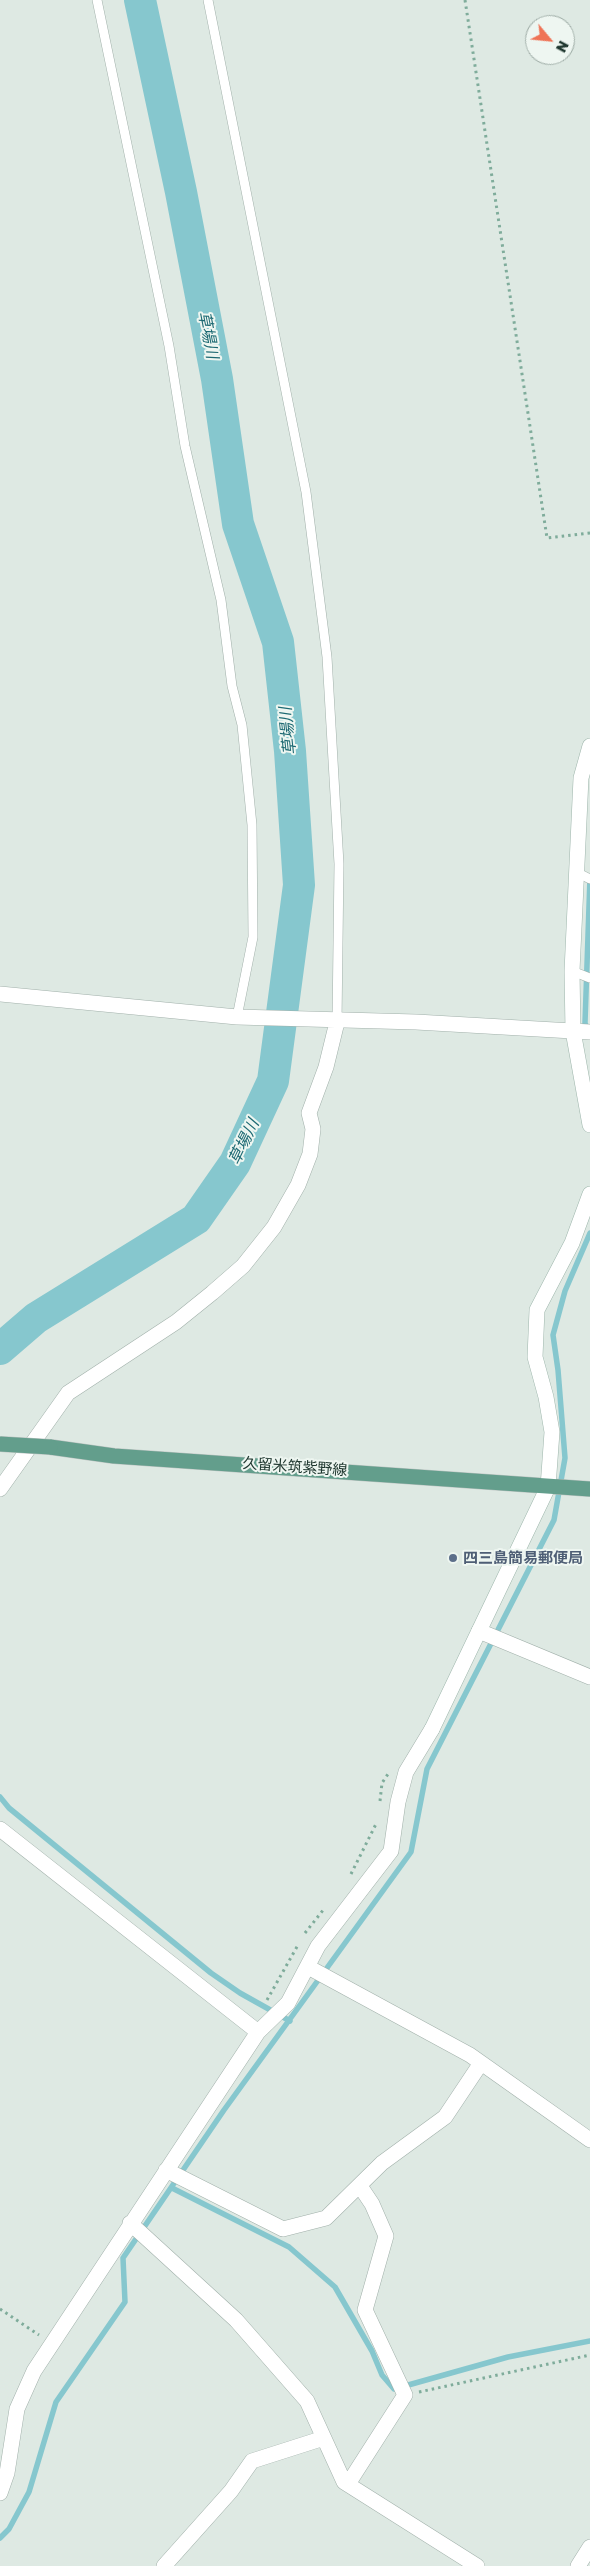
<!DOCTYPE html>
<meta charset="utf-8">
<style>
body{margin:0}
#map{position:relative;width:590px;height:2566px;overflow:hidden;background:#dee9e3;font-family:"Golos Text",sans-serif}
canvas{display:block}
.north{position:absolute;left:525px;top:15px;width:50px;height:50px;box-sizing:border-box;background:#eef6f1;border:1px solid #9caaa4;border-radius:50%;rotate:118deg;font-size:14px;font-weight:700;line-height:20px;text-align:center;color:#203830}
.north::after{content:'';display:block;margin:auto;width:18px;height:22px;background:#ef7356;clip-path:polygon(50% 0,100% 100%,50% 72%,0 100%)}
</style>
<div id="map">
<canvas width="590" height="2566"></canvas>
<div class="north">N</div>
</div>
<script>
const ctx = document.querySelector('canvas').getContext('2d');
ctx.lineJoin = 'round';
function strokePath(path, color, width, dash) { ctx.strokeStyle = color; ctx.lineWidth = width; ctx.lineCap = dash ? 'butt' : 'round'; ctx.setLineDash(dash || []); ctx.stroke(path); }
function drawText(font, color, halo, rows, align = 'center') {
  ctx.font = font + ' "Golos Text","Noto Sans JP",sans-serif'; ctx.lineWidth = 4; ctx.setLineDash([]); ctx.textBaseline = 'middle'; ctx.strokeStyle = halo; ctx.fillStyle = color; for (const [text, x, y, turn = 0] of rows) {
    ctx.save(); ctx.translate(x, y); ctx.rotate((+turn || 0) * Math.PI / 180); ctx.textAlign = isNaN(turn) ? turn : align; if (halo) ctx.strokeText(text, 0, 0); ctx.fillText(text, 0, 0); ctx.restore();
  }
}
strokePath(new Path2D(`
 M 588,1030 L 585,1023 L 590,877
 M 0,1797 L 9,1808 L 211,1973 L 240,1993 L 290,2021
 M 172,2188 L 289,2247 L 335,2287 L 372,2351 L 382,2375 L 394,2389 L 508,2357 L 590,2341
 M 0,2538 L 9,2529 L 29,2492 L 56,2402 L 125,2302 L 123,2258 L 224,2110 L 411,1852 L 427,1769 L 554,1520 L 565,1458 L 558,1370 L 553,1335 L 565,1291 L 590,1233`), '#86c7ce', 5.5);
strokePath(new Path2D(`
 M 0,1349 L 36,1318 L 196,1219 L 235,1163 L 273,1081 L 299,885 L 290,751 L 278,642 L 238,524 L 217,379 L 181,192 L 140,0`), '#86c7ce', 32);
const lane = new Path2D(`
 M 97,0 L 169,346 L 185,446 L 221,600 L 232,686 L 242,725 L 252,825 L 253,937 L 237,1017
 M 208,0 L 306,492 L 327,657 L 339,864 L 337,1022
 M 576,872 L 590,879
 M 572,971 L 590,978`);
const street = new Path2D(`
 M 0,994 L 237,1017 L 416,1022 L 590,1032
 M 0,1489 L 68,1393 L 176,1322 L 212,1293 L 243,1266 L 274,1227 L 298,1185 L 310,1154 L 313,1129 L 309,1113 L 326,1067 L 337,1022
 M 479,1631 L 590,1677
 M 0,1829 L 258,2032
 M 308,1967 L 470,2055 L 590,2140
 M 166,2170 L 283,2229 L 326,2218 L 382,2163 L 445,2117 L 481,2063
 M 130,2223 L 236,2320 L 307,2401 L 344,2482 L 477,2566
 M 348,2484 L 405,2395 L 365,2310 L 386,2236 L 372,2204 L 360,2186
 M 0,2493 L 7,2473 L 17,2409 L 34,2371 L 258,2032 L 288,2003 L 318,1946 L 391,1851 L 398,1802 L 406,1772 L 432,1729
 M 164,2566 L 231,2491 L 252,2461 L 324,2438
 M 578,2566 L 590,2547`);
const secondary = new Path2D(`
 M 590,746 L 581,778 L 572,971 L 573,1031 L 590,1125
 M 432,1729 L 548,1487 L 552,1432 L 546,1397 L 535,1357 L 537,1310 L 572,1243 L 590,1194`);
const primary = new Path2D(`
 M 50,1447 L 114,1456 L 590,1489`);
strokePath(lane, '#a1b0aa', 10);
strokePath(street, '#a1b0aa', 16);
strokePath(secondary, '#9db5ab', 16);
strokePath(primary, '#bcc3c1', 16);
strokePath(new Path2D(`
 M 465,0 L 547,538 L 590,533
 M 380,1801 L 382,1783 L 388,1774
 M 351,1874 L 377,1822
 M 305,1933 L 324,1909
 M 267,2000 L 298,1945
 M 0,2309 L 39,2335
 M 419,2392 L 590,2355`), '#7fac9b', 3, [2.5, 4]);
strokePath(lane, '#fff', 9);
strokePath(street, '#fff', 15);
strokePath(secondary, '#fff', 15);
strokePath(primary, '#639e8c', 15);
const primaryBridge = new Path2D(`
 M 0,1444 L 50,1447`);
strokePath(primaryBridge, '#bcc3c1', 16, []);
strokePath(primaryBridge, '#639e8c', 15);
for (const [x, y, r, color] of [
 [453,1558,5,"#5c6f8a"]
]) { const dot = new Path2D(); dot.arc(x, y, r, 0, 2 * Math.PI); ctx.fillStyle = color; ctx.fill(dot); strokePath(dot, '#eef6f1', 2); }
drawText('15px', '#203830', '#eef6f1', [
 ["久留米筑紫野線",295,1467,4]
]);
drawText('bold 15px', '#4e5e75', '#eef6f1', [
 ["四三島簡易郵便局",463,1558]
], 'left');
drawText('italic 16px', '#1c6972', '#eef6f1', [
 ["草場川",208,335,79],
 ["草場川",288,731,-96],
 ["草場川",244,1142,-64]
]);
</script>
